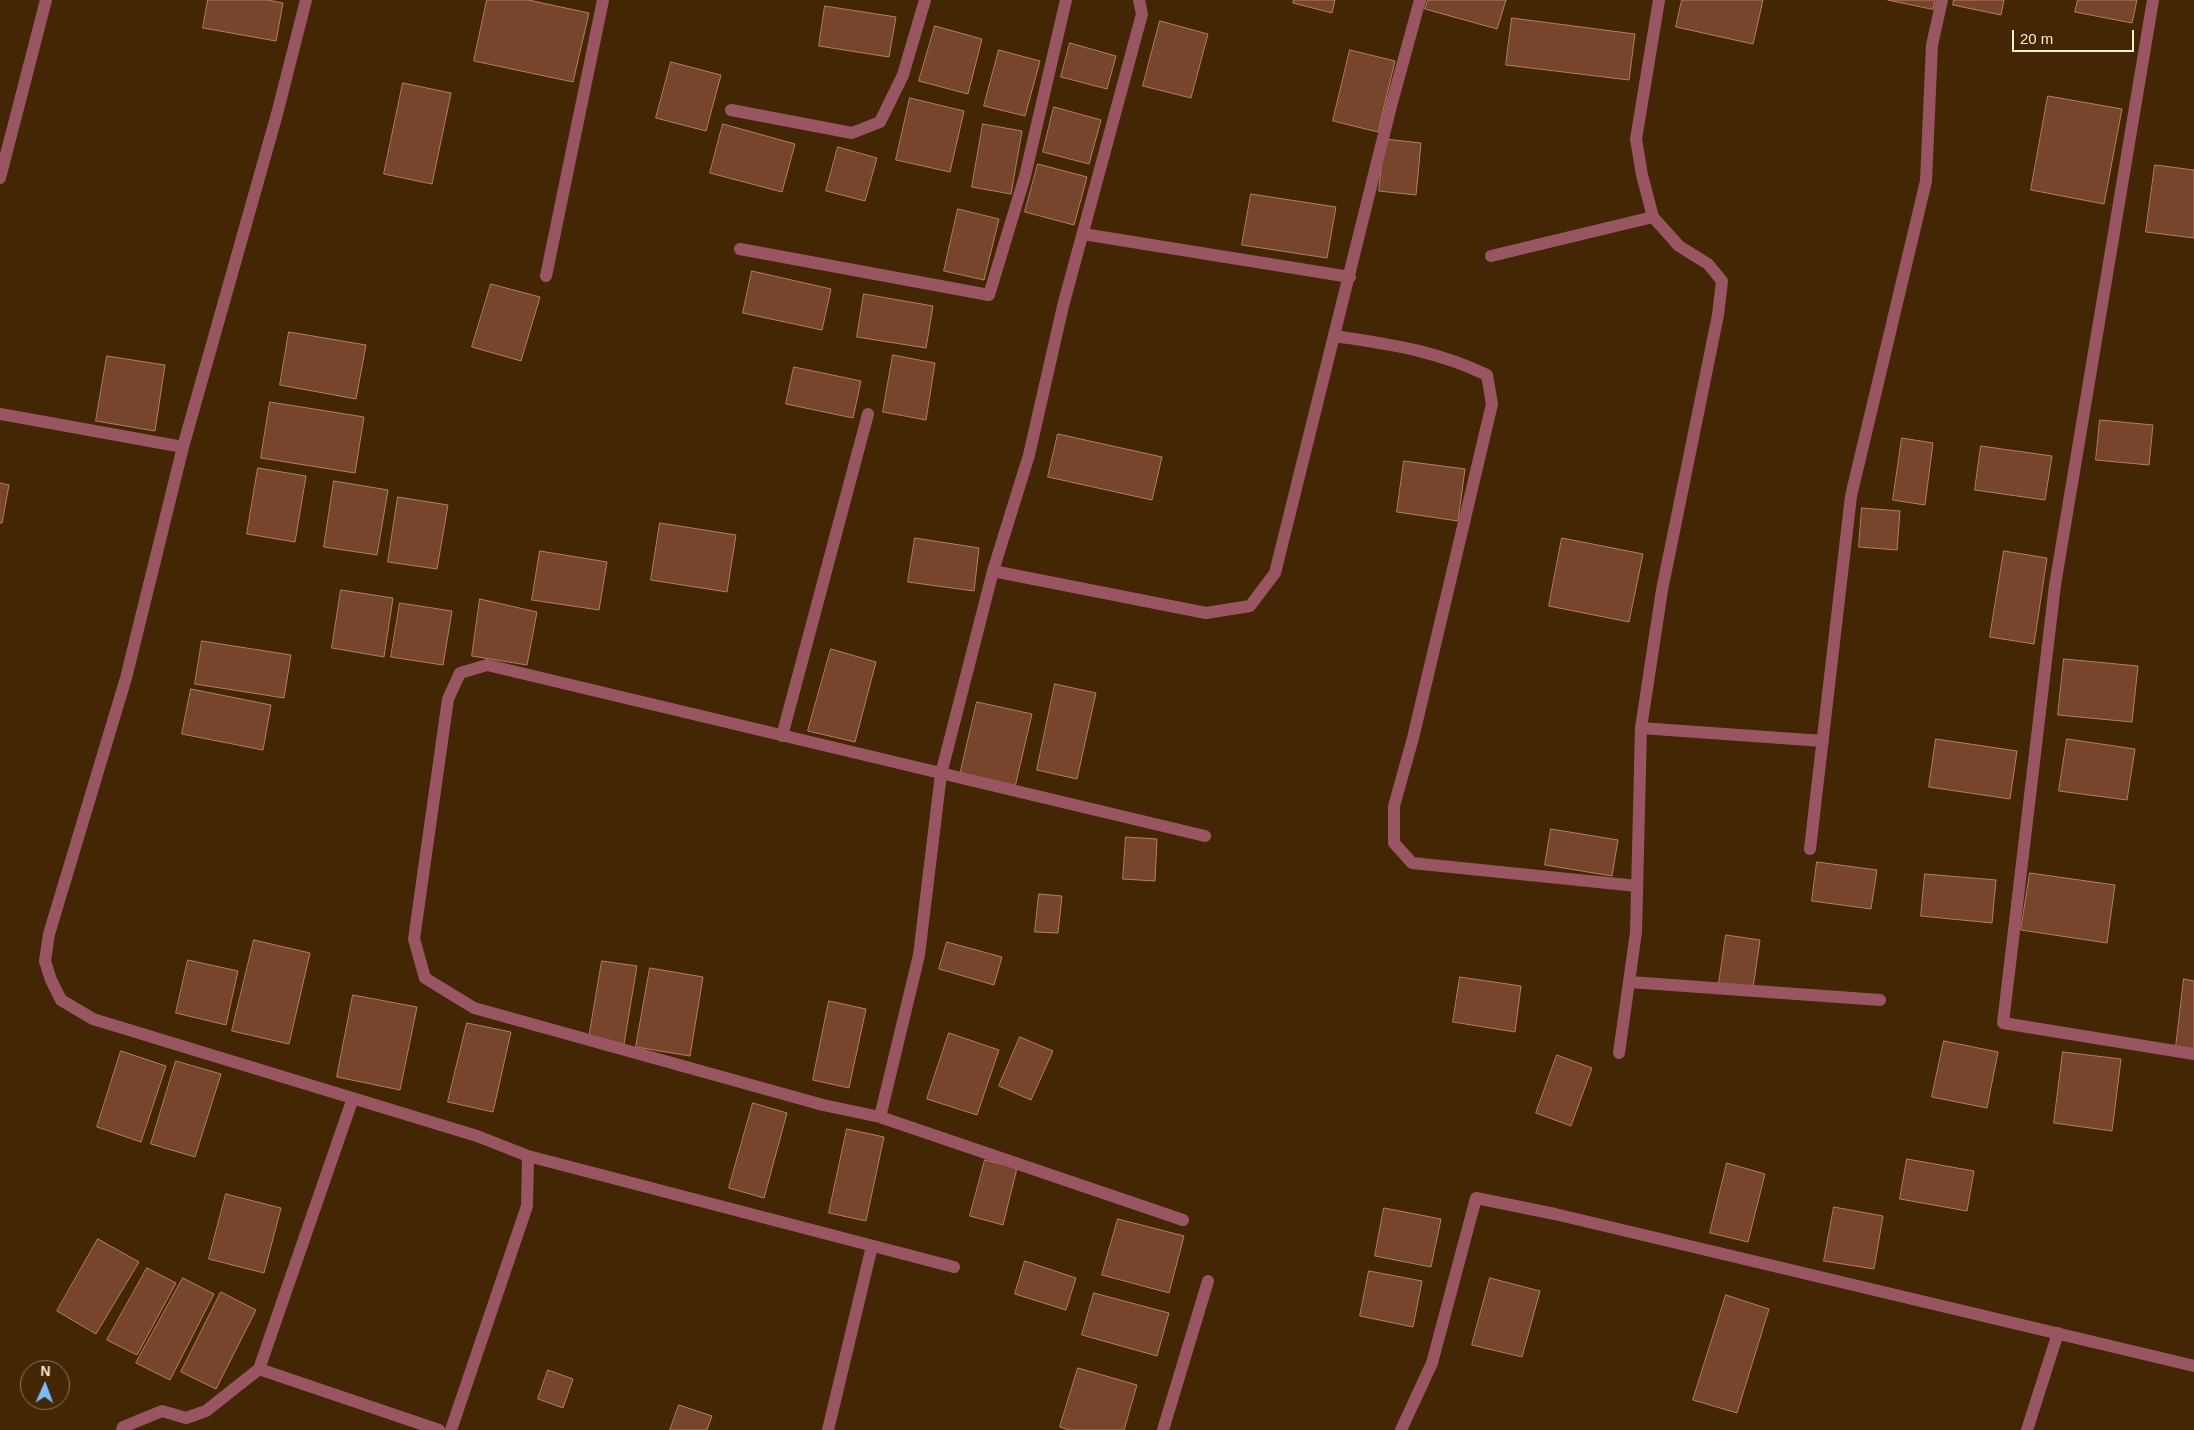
<!DOCTYPE html>
<style>
body{margin:0}
#map{position:relative;width:2194px;height:1430px;overflow:hidden;background:#432704;font-family:Helvetica,sans-serif}
canvas{display:block}
.north{position:absolute;left:20px;top:1360px;width:50px;height:50px;box-sizing:border-box;background:#432704;border:1px solid #8d7558;border-radius:50%;rotate:2deg;font-size:14px;font-weight:700;line-height:20px;text-align:center;color:#fcead7}
.north::after{content:'';display:block;margin:auto;width:18px;height:22px;background:#7dbef9;clip-path:polygon(50% 0,100% 100%,50% 72%,0 100%)}
.scale{position:absolute;left:2012px;top:30px;width:122px;height:22px;box-sizing:border-box;border:2px solid #fcead7;border-top:0;padding-left:6px;font-size:15px;line-height:18px;white-space:nowrap;color:#fcead7;-webkit-text-stroke:4px #432704;paint-order:stroke}
</style>
<div id="map">
<canvas width="2194" height="1430"></canvas>
<div class="north">N</div>
<div class="scale">20 m</div>
</div>
<script>
const ctx = document.querySelector('canvas').getContext('2d');
ctx.lineJoin = 'round';
function fill(path, color) { ctx.fillStyle = color; ctx.fill(path, 'evenodd'); }
function strokePath(path, color, width, dash) { ctx.strokeStyle = color; ctx.lineWidth = width; ctx.lineCap = dash ? 'butt' : 'round'; ctx.setLineDash(dash || []); ctx.stroke(path); }
const building = new Path2D(`
 M 208,0 L 268,0 L 283,3 L 276,41 L 203,28 Z
 M 487,0 L 528,0 L 589,13 L 573,82 L 474,61 Z
 M 1294,0 L 1335,0 L 1332,13 L 1293,3 Z
 M 1428,0 L 1506,0 L 1497,29 L 1425,9 Z
 M 1682,0 L 1763,0 L 1753,44 L 1676,27 Z
 M 1888,0 L 1935,0 L 1933,9 Z
 M 1954,0 L 2004,0 L 2001,15 L 1953,5 Z
 M 2078,0 L 2137,0 L 2132,23 L 2075,12 Z
 M 825,6 L 896,17 L 889,57 L 819,46 Z
 M 1512,18 L 1635,34 L 1629,80 L 1506,65 Z
 M 1160,21 L 1208,34 L 1191,98 L 1143,86 Z
 M 935,26 L 982,39 L 968,94 L 919,81 Z
 M 1070,43 L 1116,56 L 1107,89 L 1061,77 Z
 M 999,50 L 1040,61 L 1025,116 L 984,106 Z
 M 1350,50 L 1395,61 L 1378,132 L 1333,121 Z
 M 671,62 L 721,75 L 706,131 L 656,118 Z
 M 403,83 L 451,93 L 432,184 L 384,174 Z
 M 2048,96 L 2122,109 L 2104,204 L 2031,190 Z
 M 910,98 L 964,111 L 950,172 L 896,160 Z
 M 1054,107 L 1101,120 L 1089,164 L 1043,152 Z
 M 723,124 L 795,144 L 782,192 L 710,173 Z
 M 983,124 L 1022,131 L 1011,194 L 972,187 Z
 M 1385,139 L 1421,143 L 1416,195 L 1379,191 Z
 M 838,147 L 877,158 L 865,201 L 826,191 Z
 M 1038,164 L 1087,177 L 1074,225 L 1025,212 Z
 M 2155,165 L 2194,170 L 2194,238 L 2146,232 Z
 M 1251,194 L 1336,207 L 1327,258 L 1242,245 Z
 M 958,209 L 999,219 L 984,280 L 944,271 Z
 M 752,271 L 831,289 L 822,330 L 743,313 Z
 M 491,284 L 540,297 L 521,361 L 472,347 Z
 M 864,294 L 933,306 L 926,348 L 857,337 Z
 M 289,332 L 366,345 L 356,399 L 280,385 Z
 M 893,355 L 935,363 L 926,420 L 883,412 Z
 M 107,356 L 165,365 L 155,431 L 96,421 Z
 M 794,367 L 861,381 L 853,418 L 786,404 Z
 M 270,402 L 364,417 L 355,473 L 261,458 Z
 M 2100,420 L 2153,425 L 2149,465 L 2096,460 Z
 M 1058,434 L 1162,457 L 1152,500 L 1048,477 Z
 M 1902,438 L 1933,443 L 1925,505 L 1893,500 Z
 M 1981,446 L 2052,456 L 2045,500 L 1975,490 Z
 M 1404,461 L 1465,469 L 1458,521 L 1397,512 Z
 M 258,468 L 306,476 L 295,542 L 247,534 Z
 M 334,481 L 388,490 L 377,555 L 324,547 Z
 M 0,483 L 9,485 L 2,523 L 0,523 Z
 M 398,497 L 448,505 L 437,569 L 388,562 Z
 M 1862,508 L 1900,511 L 1897,550 L 1859,547 Z
 M 660,523 L 736,535 L 727,592 L 651,580 Z
 M 915,538 L 979,548 L 974,591 L 908,582 Z
 M 1562,538 L 1643,554 L 1629,622 L 1549,606 Z
 M 540,551 L 607,562 L 599,610 L 532,600 Z
 M 2004,551 L 2047,558 L 2034,644 L 1990,637 Z
 M 341,590 L 393,598 L 384,657 L 332,648 Z
 M 480,599 L 537,612 L 527,665 L 472,656 Z
 M 400,603 L 452,611 L 443,665 L 391,657 Z
 M 202,641 L 291,655 L 284,698 L 195,684 Z
 M 831,649 L 876,662 L 855,742 L 808,731 Z
 M 2064,659 L 2138,666 L 2132,722 L 2058,715 Z
 M 1055,684 L 1096,693 L 1077,779 L 1037,770 Z
 M 191,689 L 271,705 L 263,750 L 182,734 Z
 M 977,702 L 1032,714 L 1015,787 L 960,775 Z
 M 1936,739 L 2017,751 L 2010,799 L 1929,787 Z
 M 2067,739 L 2135,749 L 2127,800 L 2059,791 Z
 M 1551,829 L 1618,840 L 1612,876 L 1545,865 Z
 M 1126,837 L 1157,839 L 1155,881 L 1123,879 Z
 M 1817,862 L 1877,870 L 1871,909 L 1812,901 Z
 M 2030,873 L 2115,885 L 2107,943 L 2021,930 Z
 M 1925,874 L 1996,880 L 1992,923 L 1921,916 Z
 M 1039,894 L 1062,896 L 1058,933 L 1035,932 Z
 M 1726,935 L 1760,940 L 1753,988 L 1719,983 Z
 M 254,940 L 310,953 L 289,1044 L 232,1031 Z
 M 947,942 L 1002,957 L 994,985 L 939,969 Z
 M 188,960 L 238,971 L 226,1025 L 176,1013 Z
 M 602,961 L 637,966 L 624,1044 L 589,1038 Z
 M 650,968 L 703,977 L 690,1056 L 636,1047 Z
 M 1460,977 L 1521,986 L 1515,1032 L 1453,1022 Z
 M 2184,979 L 2194,981 L 2194,1049 L 2176,1047 Z
 M 353,995 L 417,1007 L 400,1090 L 337,1077 Z
 M 829,1001 L 866,1009 L 849,1088 L 813,1080 Z
 M 467,1023 L 511,1032 L 493,1112 L 448,1102 Z
 M 949,1033 L 999,1050 L 977,1115 L 927,1099 Z
 M 1020,1037 L 1053,1051 L 1031,1100 L 999,1086 Z
 M 1944,1041 L 1998,1052 L 1987,1108 L 1932,1097 Z
 M 121,1051 L 166,1066 L 141,1142 L 97,1127 Z
 M 2063,1052 L 2121,1059 L 2112,1131 L 2054,1123 Z
 M 1557,1055 L 1592,1068 L 1571,1126 L 1536,1113 Z
 M 176,1061 L 221,1074 L 195,1157 L 151,1144 Z
 M 753,1103 L 787,1113 L 764,1198 L 729,1188 Z
 M 847,1129 L 884,1137 L 866,1221 L 829,1213 Z
 M 1907,1159 L 1974,1171 L 1967,1211 L 1900,1199 Z
 M 985,1160 L 1017,1168 L 1003,1225 L 970,1216 Z
 M 1727,1163 L 1765,1174 L 1748,1242 L 1710,1233 Z
 M 226,1194 L 281,1208 L 264,1273 L 209,1259 Z
 M 1834,1207 L 1883,1216 L 1874,1269 L 1824,1261 Z
 M 1384,1208 L 1441,1219 L 1431,1267 L 1375,1256 Z
 M 1118,1219 L 1184,1236 L 1169,1293 L 1102,1275 Z
 M 98,1239 L 139,1262 L 96,1334 L 57,1311 Z
 M 1025,1261 L 1076,1278 L 1066,1310 L 1015,1294 Z
 M 147,1268 L 176,1283 L 137,1355 L 107,1340 Z
 M 1369,1271 L 1422,1281 L 1413,1327 L 1360,1316 Z
 M 183,1278 L 214,1294 L 170,1380 L 136,1363 Z
 M 1490,1278 L 1540,1291 L 1522,1357 L 1472,1345 Z
 M 221,1292 L 256,1310 L 216,1389 L 181,1372 Z
 M 1094,1293 L 1169,1313 L 1157,1356 L 1082,1335 Z
 M 1726,1295 L 1769,1309 L 1737,1413 L 1693,1400 Z
 M 1078,1368 L 1137,1385 L 1124,1430 L 1069,1430 L 1060,1427 Z
 M 548,1370 L 573,1379 L 563,1408 L 538,1399 Z
 M 679,1405 L 712,1416 L 707,1430 L 670,1430 Z`);
fill(building, '#77452b');
strokePath(building, '#b47e63', 1);
strokePath(new Path2D(`
 M 306,0 L 277,114 L 183,447 L 126,678 L 49,934 L 45,961 L 51,980 L 61,1000 L 93,1019 L 477,1136 L 528,1156 L 527,1206 L 451,1430
 M 2153,0 L 2055,585 L 2003,1023 L 2194,1054
 M 731,110 L 852,133 L 880,122 L 903,75 L 925,0
 M 0,178 L 46,0
 M 1083,234 L 1350,277
 M 740,249 L 989,295 L 1025,176 L 1066,0
 M 1491,256 L 1653,217
 M 546,276 L 603,0
 M 1335,336 C 1392,345 1434,350 1487,375 L 1492,404 L 1413,738 L 1394,806 L 1394,843 L 1412,863 L 1637,886
 M 0,414 L 183,447
 M 993,571 L 1206,613 L 1250,606 L 1275,573 L 1391,106 L 1420,0
 M 1641,728 L 1823,741
 M 782,736 L 868,414
 M 1810,849 L 1851,496 L 1926,181 L 1932,45 L 1942,0
 M 1630,982 L 1880,1000
 M 1619,1053 L 1636,932 L 1641,728 L 1662,590 L 1718,315 L 1722,281 L 1708,264 L 1679,246 L 1653,217 L 1642,175 L 1636,139 L 1659,0
 M 880,1117 L 919,955 L 941,774 L 993,571 L 1029,455 L 1063,306 L 1142,14 L 1139,0
 M 528,1156 L 954,1267
 M 1183,1220 L 880,1117 L 823,1105 L 474,1008 L 425,978 L 414,939 L 448,699 L 460,673 L 487,665 L 1205,836
 M 259,1369 L 353,1098
 M 122,1430 L 123,1427 L 162,1411 L 186,1418 L 206,1411 L 259,1369 L 439,1430
 M 828,1430 L 872,1246
 M 1163,1430 L 1208,1281
 M 1401,1430 L 1432,1363 L 1476,1198 L 1555,1214 L 2194,1366
 M 2027,1430 L 2058,1333`), '#9a5563', 12);
</script>
